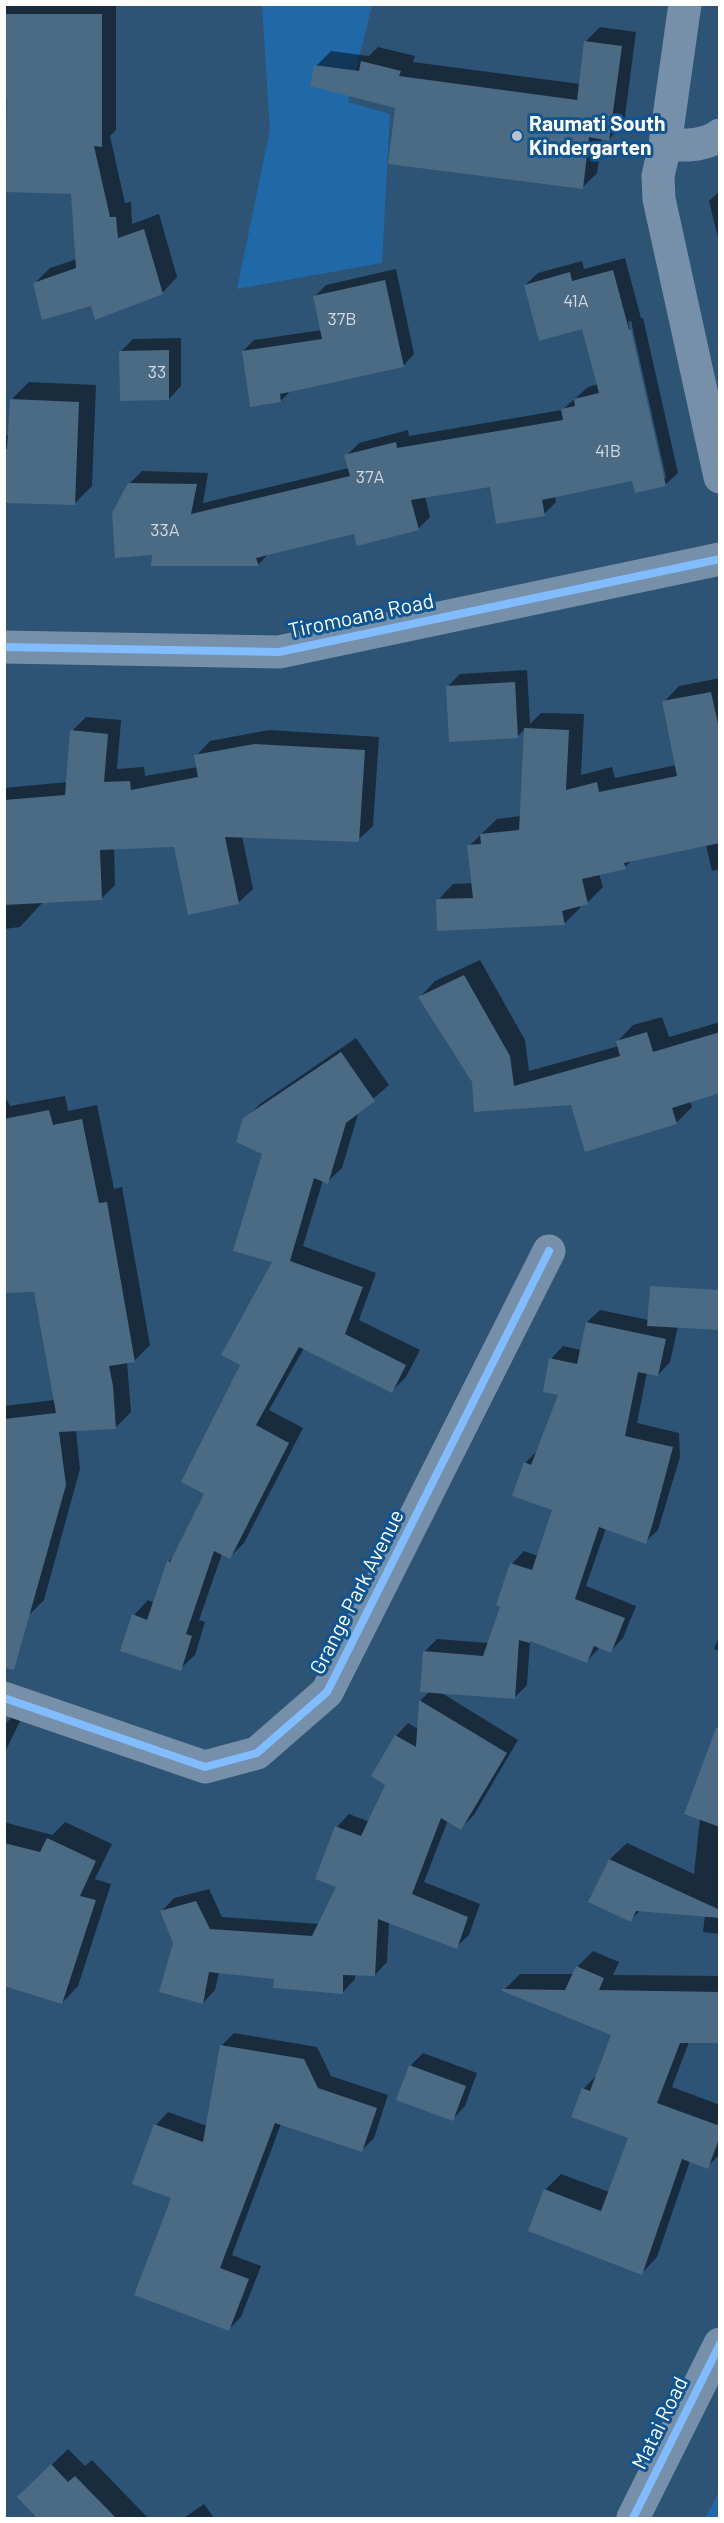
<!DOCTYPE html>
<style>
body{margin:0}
#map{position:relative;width:724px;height:2523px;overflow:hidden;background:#2d5375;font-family:Barlow,sans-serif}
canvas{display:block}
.frame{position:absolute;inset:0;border:6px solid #fff;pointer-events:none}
</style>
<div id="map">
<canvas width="724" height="2523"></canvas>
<div class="frame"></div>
</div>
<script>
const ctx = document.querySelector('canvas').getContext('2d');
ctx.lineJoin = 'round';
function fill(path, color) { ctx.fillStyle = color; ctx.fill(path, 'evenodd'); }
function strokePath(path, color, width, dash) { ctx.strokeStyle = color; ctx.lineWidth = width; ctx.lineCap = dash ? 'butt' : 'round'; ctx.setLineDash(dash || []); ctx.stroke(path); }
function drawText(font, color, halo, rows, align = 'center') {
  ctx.font = font + ' Barlow,sans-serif'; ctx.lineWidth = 6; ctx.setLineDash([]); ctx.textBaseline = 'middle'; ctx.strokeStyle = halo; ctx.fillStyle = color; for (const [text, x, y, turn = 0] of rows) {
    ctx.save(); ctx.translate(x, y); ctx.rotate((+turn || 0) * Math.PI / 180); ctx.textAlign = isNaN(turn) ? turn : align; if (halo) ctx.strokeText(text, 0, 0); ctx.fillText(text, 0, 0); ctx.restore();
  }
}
fill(new Path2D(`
 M 262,5 L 372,5 L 348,102 L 390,114 L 382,263 L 237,289 L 270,130 Z
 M 719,2493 L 719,2518 L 705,2518 Z`), '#2069a8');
fill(new Path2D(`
 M 5,4 L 116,4 L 116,130 L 110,136 L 125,203 L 131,202 L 132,224 L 159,214 L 177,277 L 162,293 L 93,304 L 34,284 L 50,268 L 77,259 L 72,193 L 9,96 Z
 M 600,27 L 636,32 L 624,124 L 609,139 L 602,138 L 597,173 L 582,188 L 396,107 L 316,66 L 331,51 L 369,56 L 378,47 L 415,56 L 413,62 L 580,84 L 585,42 Z
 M 720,191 L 720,246 L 709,201 Z
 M 625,258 L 641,318 L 643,318 L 678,473 L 665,485 L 633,479 L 555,496 L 556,502 L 544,514 L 491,485 L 425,496 L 430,517 L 418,529 L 355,532 L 269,553 L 258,565 L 154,554 L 129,484 L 142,471 L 208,473 L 203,503 L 349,468 L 346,456 L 359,443 L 408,430 L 409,436 L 562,410 L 588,387 L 599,384 L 583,327 L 525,285 L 538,273 L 582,261 L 584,269 ZM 631,321 L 666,478 L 663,478 L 628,322 Z
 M 396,269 L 414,354 L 403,366 L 292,389 L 281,401 L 243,351 L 254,340 L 322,330 L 314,297 L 326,285 Z
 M 181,338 L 181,386 L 169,399 L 121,351 L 133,339 Z
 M 29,382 L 96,385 L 92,486 L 74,504 L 4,501 L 4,438 L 10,433 L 11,400 Z
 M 527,670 L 530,724 L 541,713 L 584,714 L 581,775 L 612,767 L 615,778 L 676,765 L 664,702 L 679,686 L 720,678 L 720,869 L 712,871 L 706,845 L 632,860 L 625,867 L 599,874 L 603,887 L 587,903 L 580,905 L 580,908 L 565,923 L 439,930 L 438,900 L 453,884 L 473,883 L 469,846 L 497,819 L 521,816 L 525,729 L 517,737 L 447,687 L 460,674 Z
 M 86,717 L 121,720 L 117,769 L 144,767 L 145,776 L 198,767 L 196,756 L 210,741 L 269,730 L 379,737 L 373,826 L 358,840 L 242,836 L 253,889 L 238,903 L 175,845 L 114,848 L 115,885 L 101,899 L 43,902 L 20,927 L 4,929 L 4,788 L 68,782 L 72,731 Z
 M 480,960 L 525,1040 L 529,1071 L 619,1046 L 618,1041 L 633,1025 L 662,1017 L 669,1037 L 720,1022 L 720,1092 L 690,1101 L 692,1107 L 676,1123 L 474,1082 L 420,997 L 435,981 Z
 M 356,1038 L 389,1085 L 359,1111 L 342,1168 L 327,1182 L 323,1180 L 303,1246 L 376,1273 L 359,1320 L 420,1350 L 406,1377 L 392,1391 L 304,1348 L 269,1410 L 303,1428 L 244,1543 L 229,1558 L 222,1554 L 199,1620 L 205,1622 L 195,1655 L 180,1669 L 134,1615 L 148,1600 L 154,1603 L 168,1562 L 175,1555 L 206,1493 L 274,1261 L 264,1153 L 245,1119 L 260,1104 Z
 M 4,1095 L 10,1106 L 65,1096 L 68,1111 L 97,1105 L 114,1189 L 122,1187 L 150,1345 L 134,1361 L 127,1362 L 131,1412 L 115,1428 L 76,1430 L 80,1469 L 44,1600 L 29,1615 L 4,1565 L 4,1406 L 55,1400 L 35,1291 L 4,1292 Z
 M 600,1310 L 678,1326 L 670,1362 L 658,1375 L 647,1372 L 637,1423 L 679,1433 L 680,1457 L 658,1530 L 645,1542 L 606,1528 L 586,1586 L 636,1606 L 623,1638 L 611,1651 L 600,1647 L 587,1661 L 530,1640 L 527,1685 L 514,1698 L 440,1692 L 518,1740 L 474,1815 L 461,1828 L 448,1820 L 424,1882 L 480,1904 L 469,1935 L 456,1947 L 389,1922 L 387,1962 L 375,1975 L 355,1974 L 355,1979 L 343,1992 L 275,1977 L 219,1972 L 215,1990 L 203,2003 L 162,1911 L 174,1898 L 209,1889 L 222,1917 L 320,1924 L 338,1886 L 337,1827 L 349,1814 L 370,1822 L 387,1784 L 396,1736 L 408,1723 L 418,1729 L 421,1700 L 429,1692 L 424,1652 L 437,1639 L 489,1643 L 502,1606 L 512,1564 L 524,1551 L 538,1556 L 554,1510 L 525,1463 L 538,1450 L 560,1394 L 551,1359 L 563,1346 L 581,1350 L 587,1322 Z
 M 720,1635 L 720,1651 L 714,1649 Z
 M 25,1705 L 27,1707 L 4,1754 L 4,1725 Z
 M 720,1764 L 720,1934 L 703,1932 L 705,1915 L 641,1910 L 630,1920 L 610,1859 L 627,1843 L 694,1874 L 700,1818 Z
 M 4,1822 L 52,1835 L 65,1822 L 112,1844 L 95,1879 L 111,1884 L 78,1986 L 62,2003 L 4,1984 Z
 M 593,1951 L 619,1962 L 613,1975 L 720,1976 L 720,2042 L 689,2042 L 672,2087 L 720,2105 L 720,2154 L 707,2167 L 690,2161 L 657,2257 L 642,2273 L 545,2190 L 561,2174 L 609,2192 L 630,2137 L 583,2089 L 598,2074 L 613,2035 L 504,1990 L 520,1974 L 574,1974 L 577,1967 Z
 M 234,2033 L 317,2047 L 331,2076 L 388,2095 L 374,2138 L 361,2151 L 281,2124 L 232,2255 L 261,2266 L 241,2317 L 229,2329 L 173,2197 L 156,2125 L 168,2112 L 207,2126 L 221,2046 Z
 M 423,2053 L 477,2073 L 465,2106 L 453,2119 L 410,2066 Z
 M 68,2449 L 85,2466 L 92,2460 L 148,2518 L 39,2518 L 19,2497 Z
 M 204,2504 L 214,2518 L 184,2518 Z`), '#0007');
fill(new Path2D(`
 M 4,14 L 102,14 L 102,147 L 94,146 L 110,217 L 116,217 L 118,238 L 144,229 L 163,294 L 95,320 L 91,306 L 42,320 L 33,283 L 76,268 L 71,194 L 4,192 L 7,98 L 4,98 Z
 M 584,41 L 622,46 L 609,141 L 589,137 L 583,189 L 388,164 L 395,108 L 310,86 L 314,65 L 359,71 L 361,61 L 401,71 L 399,76 L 577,100 Z
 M 613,270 L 629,330 L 631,329 L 666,486 L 635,493 L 632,481 L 542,500 L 545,516 L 496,524 L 490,487 L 411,500 L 419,530 L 357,546 L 354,534 L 256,558 L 259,566 L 151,566 L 152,555 L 115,558 L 112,513 L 128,483 L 197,484 L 191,514 L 350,476 L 344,455 L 396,442 L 397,448 L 563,420 L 561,409 L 575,406 L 574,399 L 599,393 L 582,329 L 539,341 L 524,285 L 570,272 L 572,281 Z
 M 385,280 L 404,367 L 280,394 L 281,402 L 250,407 L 242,351 L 322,339 L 313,296 Z
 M 169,350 L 169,400 L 120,401 L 119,351 Z
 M 10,399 L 79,402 L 75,505 L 4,503 L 4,449 L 7,449 Z
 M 515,682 L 518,738 L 449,742 L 446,686 Z
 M 711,692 L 720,733 L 720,843 L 624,863 L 626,869 L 582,879 L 588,904 L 562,911 L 565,925 L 437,931 L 436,899 L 473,898 L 467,845 L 481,844 L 480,834 L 519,830 L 524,728 L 569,730 L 566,790 L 597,782 L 599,792 L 677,776 L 662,701 Z
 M 70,730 L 108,734 L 104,782 L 130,781 L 131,790 L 198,777 L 194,755 L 254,744 L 365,750 L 359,842 L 225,837 L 239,904 L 188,915 L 174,847 L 100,850 L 102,900 L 4,905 L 4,800 L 65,795 Z
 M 464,975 L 510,1056 L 514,1086 L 620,1056 L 616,1041 L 647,1032 L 653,1052 L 720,1032 L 720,1093 L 672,1108 L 677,1124 L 585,1152 L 571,1105 L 474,1112 L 472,1082 L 418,997 Z
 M 341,1052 L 375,1101 L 346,1123 L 328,1184 L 314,1178 L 290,1261 L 363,1287 L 345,1334 L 406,1365 L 392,1393 L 299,1347 L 256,1425 L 289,1443 L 230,1559 L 214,1551 L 186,1634 L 192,1636 L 181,1671 L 120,1651 L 132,1614 L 147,1620 L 167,1561 L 170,1562 L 204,1494 L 181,1482 L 240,1365 L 221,1355 L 272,1262 L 233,1251 L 262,1154 L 236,1142 L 243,1118 Z
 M 49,1110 L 53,1125 L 82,1119 L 99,1203 L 107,1202 L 135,1362 L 109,1366 L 113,1386 L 116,1429 L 59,1432 L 66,1485 L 14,1670 L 4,1668 L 4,1419 L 56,1413 L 34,1292 L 4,1293 L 4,1119 Z
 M 650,1286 L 720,1290 L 720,1330 L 647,1326 Z
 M 586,1322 L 666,1339 L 658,1376 L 638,1372 L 625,1436 L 673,1447 L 652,1526 L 646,1544 L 599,1527 L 575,1599 L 625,1618 L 611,1653 L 594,1646 L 587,1663 L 530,1641 L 530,1643 L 519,1640 L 515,1699 L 420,1692 L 423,1651 L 483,1656 L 500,1607 L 496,1605 L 510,1563 L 532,1570 L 552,1510 L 512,1496 L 524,1462 L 531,1465 L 558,1395 L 543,1392 L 549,1358 L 577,1364 Z
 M 419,1700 L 507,1753 L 461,1830 L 441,1818 L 412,1894 L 468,1917 L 457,1949 L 378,1919 L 375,1976 L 343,1975 L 343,1994 L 273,1988 L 274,1979 L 209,1972 L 203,2004 L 159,1992 L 173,1943 L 160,1911 L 196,1901 L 210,1929 L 312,1936 L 336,1887 L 315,1879 L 335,1826 L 361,1836 L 385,1785 L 371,1776 L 395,1735 L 416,1747 Z
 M 716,1728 L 720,1728 L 720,1827 L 684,1814 Z
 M 47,1838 L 96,1861 L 80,1896 L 96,1900 L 62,2004 L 4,1986 L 4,1843 L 40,1852 Z
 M 609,1859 L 720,1910 L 720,1918 L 636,1911 L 631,1922 L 588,1902 Z
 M 576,1966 L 604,1978 L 599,1990 L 720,1992 L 720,2043 L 680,2043 L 657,2103 L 720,2126 L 720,2136 L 708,2169 L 682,2159 L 642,2275 L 528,2231 L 544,2189 L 601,2211 L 628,2138 L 571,2117 L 582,2088 L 590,2091 L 611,2035 L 502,1991 L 502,1989 L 565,1990 Z
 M 220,2045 L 304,2059 L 318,2088 L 377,2108 L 362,2152 L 275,2123 L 220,2268 L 249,2279 L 229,2331 L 134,2295 L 171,2198 L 132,2184 L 154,2124 L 203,2142 Z
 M 409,2065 L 466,2086 L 453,2121 L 396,2100 Z
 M 51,2464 L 68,2482 L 75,2476 L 116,2518 L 37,2518 L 17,2497 Z`), '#4b6a84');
strokePath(new Path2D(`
 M 685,4 L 665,145 L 658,176 L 659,199 L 720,477
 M 665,145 C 683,145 704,147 720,135
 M 4,647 L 279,652 L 720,559
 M 4,1698 L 205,1767 L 257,1753 L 327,1692 L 549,1251
 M 633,2518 L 720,2344`), '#7590a8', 33);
strokePath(new Path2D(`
 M 4,647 L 279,652 L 720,559
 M 4,1698 L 205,1767 L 257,1753 L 327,1692 L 549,1251
 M 633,2518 L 720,2344`), '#80bcff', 8);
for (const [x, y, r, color] of [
 [517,136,6,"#b6c3cf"]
]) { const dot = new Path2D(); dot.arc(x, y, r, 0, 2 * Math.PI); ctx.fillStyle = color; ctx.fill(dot); strokePath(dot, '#0f5493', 2); }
drawText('18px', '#d2dae0', null, [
 ["41A",576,301],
 ["37B",342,319],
 ["33",157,372],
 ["41B",608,451],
 ["37A",370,477],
 ["33A",165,530]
]);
drawText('bold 21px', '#fff', '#0f5493', [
 ["Raumati South",529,124],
 ["Kindergarten",529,148]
], 'left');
drawText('21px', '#fff', '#0f5493', [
 ["Tiromoana Road",361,616,-12],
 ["Grange Park Avenue",357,1592,-63],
 ["Matai Road",660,2423,-64]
]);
</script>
